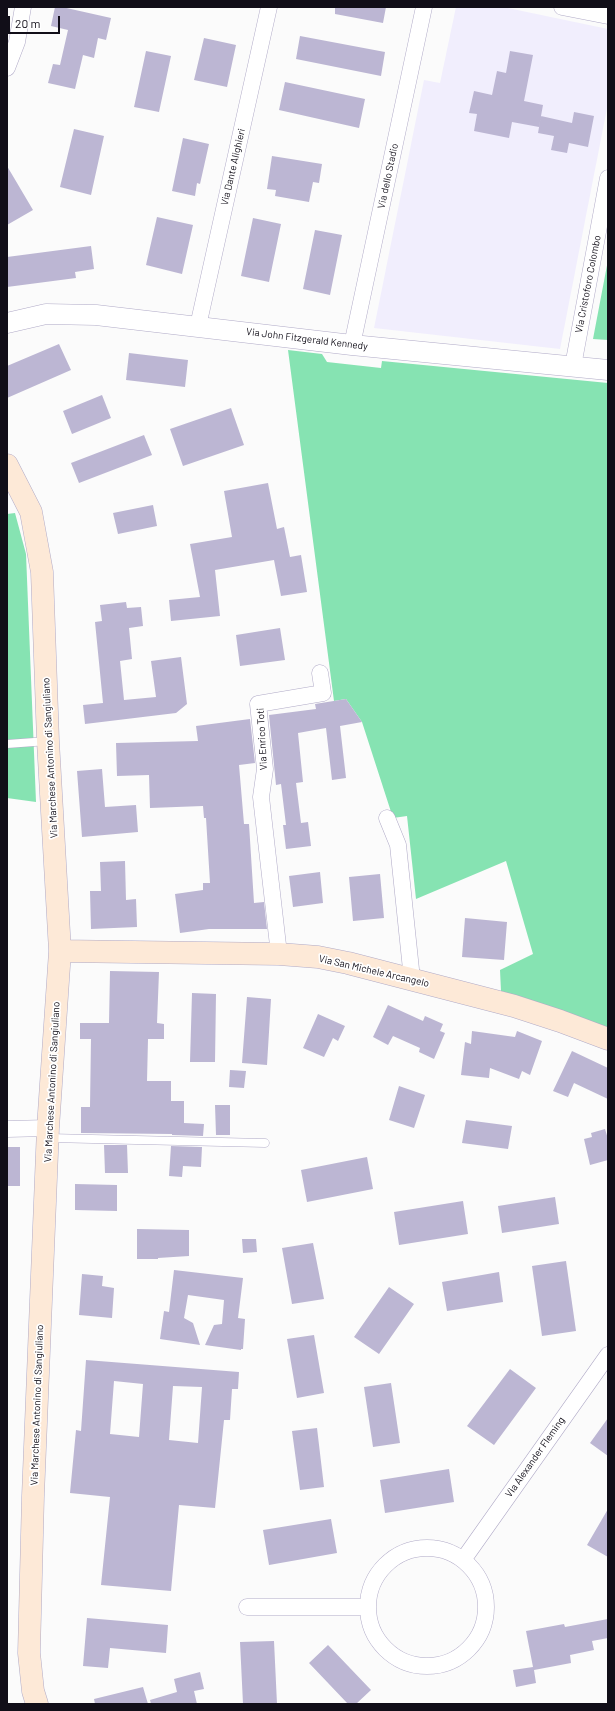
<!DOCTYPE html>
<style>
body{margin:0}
#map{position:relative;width:615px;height:1711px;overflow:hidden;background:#fbfbfb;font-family:Barlow,sans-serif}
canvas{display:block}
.frame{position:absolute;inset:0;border:8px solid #110e18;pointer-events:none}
.scale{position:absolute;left:8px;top:16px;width:52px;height:18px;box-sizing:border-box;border:2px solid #110e18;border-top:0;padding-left:5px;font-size:12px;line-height:14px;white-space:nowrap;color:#110e18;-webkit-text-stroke:3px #fff;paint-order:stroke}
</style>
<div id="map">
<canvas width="615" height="1711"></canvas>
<div class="frame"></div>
<div class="scale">20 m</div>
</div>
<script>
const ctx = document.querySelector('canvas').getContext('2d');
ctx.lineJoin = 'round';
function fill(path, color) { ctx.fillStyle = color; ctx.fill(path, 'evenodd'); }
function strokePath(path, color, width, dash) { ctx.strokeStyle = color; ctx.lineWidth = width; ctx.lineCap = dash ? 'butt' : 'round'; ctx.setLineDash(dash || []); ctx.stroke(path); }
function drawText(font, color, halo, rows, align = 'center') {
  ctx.font = font + ' Barlow,sans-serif'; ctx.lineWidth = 3.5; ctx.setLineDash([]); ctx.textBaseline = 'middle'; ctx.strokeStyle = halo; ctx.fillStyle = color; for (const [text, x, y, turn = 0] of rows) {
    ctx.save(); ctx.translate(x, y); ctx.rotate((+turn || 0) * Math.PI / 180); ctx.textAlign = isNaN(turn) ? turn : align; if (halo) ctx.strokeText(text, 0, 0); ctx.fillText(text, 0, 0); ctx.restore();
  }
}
fill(new Path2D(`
 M 456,7 L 503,7 L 608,29 L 608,103 L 560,349 L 374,328 L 424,80 L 440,83 Z`), '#f1eefd');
fill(new Path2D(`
 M 608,260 L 608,340 L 593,339 Z
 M 288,350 L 322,354 L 327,362 L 381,368 L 382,361 L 608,383 L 608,1029 L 501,991 L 500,970 L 533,954 L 506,861 L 416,899 L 407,816 L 393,818 L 362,722 L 346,699 L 334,701 Z
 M 15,513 L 26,554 L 36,802 L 7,798 L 7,514 Z`), '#86e3b2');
fill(new Path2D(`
 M 55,7 L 62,7 L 111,18 L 106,40 L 98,38 L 94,58 L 83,55 L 75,89 L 48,83 L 53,64 L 60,65 L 68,30 L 51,26 Z
 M 335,7 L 386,7 L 383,23 L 335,14 Z
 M 300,36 L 385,52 L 381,76 L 296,59 Z
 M 204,38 L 236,45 L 227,87 L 194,80 Z
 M 146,51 L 171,56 L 159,112 L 134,107 Z
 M 510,51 L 533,55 L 524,101 L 543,105 L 539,127 L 512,122 L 509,138 L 474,131 L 477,114 L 469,113 L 474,91 L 492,95 L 497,71 L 506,73 Z
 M 285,82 L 365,99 L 359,128 L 279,110 Z
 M 574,112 L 594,116 L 588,147 L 569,143 L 567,153 L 551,150 L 554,136 L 538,133 L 541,116 L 572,123 Z
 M 74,129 L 104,136 L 91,195 L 60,187 Z
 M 183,138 L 209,144 L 200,184 L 197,183 L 195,196 L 172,191 Z
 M 272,156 L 322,164 L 319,183 L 313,182 L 309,202 L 275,196 L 276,190 L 267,189 Z
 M 7,166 L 33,210 L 7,225 Z
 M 157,217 L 193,225 L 182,274 L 146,265 Z
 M 253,218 L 281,224 L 269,282 L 241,276 Z
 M 315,230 L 342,235 L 330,295 L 303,289 Z
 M 91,246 L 94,269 L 75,272 L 76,278 L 7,287 L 7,257 Z
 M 59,344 L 71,370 L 7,398 L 7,366 Z
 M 129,353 L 188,360 L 185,387 L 126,380 Z
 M 102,395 L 111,418 L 72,434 L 63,411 Z
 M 231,408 L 244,445 L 183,466 L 170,429 Z
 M 144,435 L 152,455 L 79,483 L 71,463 Z
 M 268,483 L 277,529 L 284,527 L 290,557 L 301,555 L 307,592 L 281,596 L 274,560 L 215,570 L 220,616 L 171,621 L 169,600 L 200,597 L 190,544 L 232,537 L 224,491 Z
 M 153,505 L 157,526 L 118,534 L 113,513 Z
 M 126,602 L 127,608 L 141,607 L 143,626 L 129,628 L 132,659 L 120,661 L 124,700 L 156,697 L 151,661 L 181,657 L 187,704 L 176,713 L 85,724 L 83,705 L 103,703 L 95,622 L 102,621 L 100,605 Z
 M 280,628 L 285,660 L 240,666 L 236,635 Z
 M 346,699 L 362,722 L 340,726 L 346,778 L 332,780 L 326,728 L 298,733 L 303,782 L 296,783 L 301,823 L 308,822 L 311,846 L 286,849 L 283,825 L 286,825 L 281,784 L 276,785 L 269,715 L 316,709 L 315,704 Z
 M 250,719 L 255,763 L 239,765 L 244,824 L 249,824 L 254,903 L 264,902 L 267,929 L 209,929 L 180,933 L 175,894 L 203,890 L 203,883 L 210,883 L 206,818 L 204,818 L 203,806 L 150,808 L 149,775 L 117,776 L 116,743 L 198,741 L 196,726 Z
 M 102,769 L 105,807 L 136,805 L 138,832 L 82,837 L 77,771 Z
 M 125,861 L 126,900 L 136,899 L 137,927 L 91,929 L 90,891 L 101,891 L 100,862 Z
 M 320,872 L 323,903 L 293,907 L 289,876 Z
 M 380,874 L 384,918 L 353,921 L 349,877 Z
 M 465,918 L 507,922 L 504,960 L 462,957 Z
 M 110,971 L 159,972 L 157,1023 L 164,1024 L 164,1039 L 148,1039 L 147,1081 L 171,1081 L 171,1101 L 184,1101 L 184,1123 L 204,1124 L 203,1136 L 172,1135 L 172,1134 L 81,1133 L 81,1107 L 90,1107 L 91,1039 L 80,1039 L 80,1023 L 109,1023 Z
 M 192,993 L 216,994 L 215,1062 L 190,1062 Z
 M 247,997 L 271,999 L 267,1065 L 242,1063 Z
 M 388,1005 L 423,1021 L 425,1016 L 443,1024 L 440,1031 L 445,1033 L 434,1059 L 419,1052 L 420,1048 L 393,1036 L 388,1045 L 373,1037 Z
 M 318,1014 L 345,1026 L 338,1041 L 333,1038 L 324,1057 L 303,1048 Z
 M 472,1031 L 515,1037 L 517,1031 L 542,1041 L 530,1075 L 522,1071 L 519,1079 L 490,1068 L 489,1078 L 461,1075 L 465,1042 L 471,1044 Z
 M 572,1051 L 608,1068 L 608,1099 L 574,1083 L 568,1097 L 553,1091 Z
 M 230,1070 L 246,1071 L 244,1088 L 229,1087 Z
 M 399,1086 L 425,1095 L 414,1128 L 389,1120 Z
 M 215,1105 L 230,1105 L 230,1135 L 216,1135 Z
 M 466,1120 L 512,1126 L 508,1149 L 462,1143 Z
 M 605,1129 L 608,1139 L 608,1160 L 590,1165 L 584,1139 L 592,1137 L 591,1133 Z
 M 104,1145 L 127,1145 L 128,1173 L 105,1173 Z
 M 171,1146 L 202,1147 L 201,1167 L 183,1166 L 182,1177 L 169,1176 Z
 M 7,1147 L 20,1147 L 20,1186 L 7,1186 Z
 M 367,1157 L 373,1189 L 307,1202 L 301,1170 Z
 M 75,1184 L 117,1185 L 117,1211 L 75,1210 Z
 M 555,1197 L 559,1224 L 502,1233 L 498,1206 Z
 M 463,1201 L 468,1234 L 399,1245 L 394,1212 Z
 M 137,1229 L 189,1230 L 189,1256 L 158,1258 L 158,1259 L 137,1259 Z
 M 242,1239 L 256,1239 L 257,1252 L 243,1253 Z
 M 313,1243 L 324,1299 L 292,1304 L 282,1248 Z
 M 566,1261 L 576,1331 L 542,1336 L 532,1266 Z
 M 174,1270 L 243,1278 L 238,1318 L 245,1319 L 243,1349 L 241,1349 L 241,1350 L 205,1345 L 214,1325 L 222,1324 L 224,1300 L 188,1295 L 184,1318 L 193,1323 L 200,1345 L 160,1339 L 164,1311 L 169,1312 Z
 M 499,1272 L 503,1302 L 447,1311 L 442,1282 Z
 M 82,1274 L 103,1276 L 102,1286 L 114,1288 L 112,1318 L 79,1315 Z
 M 389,1287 L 414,1304 L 379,1354 L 354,1337 Z
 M 314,1335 L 324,1393 L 297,1398 L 287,1339 Z
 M 86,1360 L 239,1372 L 238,1389 L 232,1389 L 230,1420 L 224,1420 L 215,1508 L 179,1505 L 171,1591 L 101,1585 L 110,1497 L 70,1493 L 76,1430 L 81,1431 ZM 114,1381 L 143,1384 L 139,1437 L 110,1434 ZM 173,1386 L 202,1387 L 198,1443 L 169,1440 Z
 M 510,1369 L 536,1388 L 494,1445 L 467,1426 Z
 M 391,1383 L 400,1443 L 373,1447 L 364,1387 Z
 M 608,1418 L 608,1456 L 590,1443 Z
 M 317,1428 L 324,1487 L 300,1490 L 292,1431 Z
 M 449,1469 L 454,1502 L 385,1513 L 380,1480 Z
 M 608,1509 L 608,1557 L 587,1545 Z
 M 331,1519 L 337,1553 L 269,1565 L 263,1530 Z
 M 87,1618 L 168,1625 L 166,1653 L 110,1648 L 108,1668 L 83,1666 Z
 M 608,1619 L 608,1638 L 592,1641 L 594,1650 L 570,1655 L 571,1663 L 534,1670 L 536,1683 L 516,1687 L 513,1670 L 533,1667 L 526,1631 L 564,1624 L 565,1627 Z
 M 274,1641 L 277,1704 L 243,1704 L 240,1642 Z
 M 328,1645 L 371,1690 L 356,1704 L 348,1704 L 309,1663 Z
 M 200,1672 L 204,1689 L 194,1691 L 197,1704 L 151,1704 L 150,1700 L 177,1692 L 174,1679 Z
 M 143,1687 L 148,1704 L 95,1704 L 94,1699 Z`), '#bcb6d3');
const service = new Path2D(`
 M 7,744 L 48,741
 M 49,1138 L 265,1143`);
const minor = new Path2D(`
 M 562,7 L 608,16
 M 7,68 L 17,42 L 23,7
 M 198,326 L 269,7
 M 352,345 L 424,7
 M 573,366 L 608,178
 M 387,818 L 398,845 L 412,979
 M 279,954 L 261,797 L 265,769 L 258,704 L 323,693 L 320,673
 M 7,1129 L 48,1128
 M368 1607a59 59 0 1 1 118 0a59 59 0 1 1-118 0Z
 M 463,1560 L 608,1355
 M 247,1607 L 367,1607`);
const tertiary = new Path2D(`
 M 7,323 L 46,314 L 96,315 L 352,345 L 608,370`);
const secondary = new Path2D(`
 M 7,465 L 31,512 L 42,572 L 48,741 L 60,951 L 48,1128 L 33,1496 L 29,1653 L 33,1691 L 37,1704
 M 60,951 L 279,954 L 318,957 L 348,963 L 514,1006 L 560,1021 L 608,1039`);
strokePath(service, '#b0aac7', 9);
strokePath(minor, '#b0aac7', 17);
strokePath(tertiary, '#b0aac7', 21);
strokePath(secondary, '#b0aac7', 23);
strokePath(service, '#fff', 8);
strokePath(minor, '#fff', 16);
strokePath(tertiary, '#fff', 20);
strokePath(secondary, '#fde9d7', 22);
drawText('10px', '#110e18', '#fff', [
 ["Via Dante Alighieri",233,167,-77],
 ["Via dello Stadio",388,176,-78],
 ["Via Cristoforo Colombo",588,284,-79],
 ["Via John Fitzgerald Kennedy",307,339,7],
 ["Via Enrico Toti",262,739,-93],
 ["Via Marchese Antonino di Sangiuliano",50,758,-93],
 ["Via San Michele Arcangelo",374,971,13],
 ["Via Marchese Antonino di Sangiuliano",52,1082,-87],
 ["Via Marchese Antonino di Sangiuliano",37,1405,-88],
 ["Via Alexander Fleming",535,1457,-55]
]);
</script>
